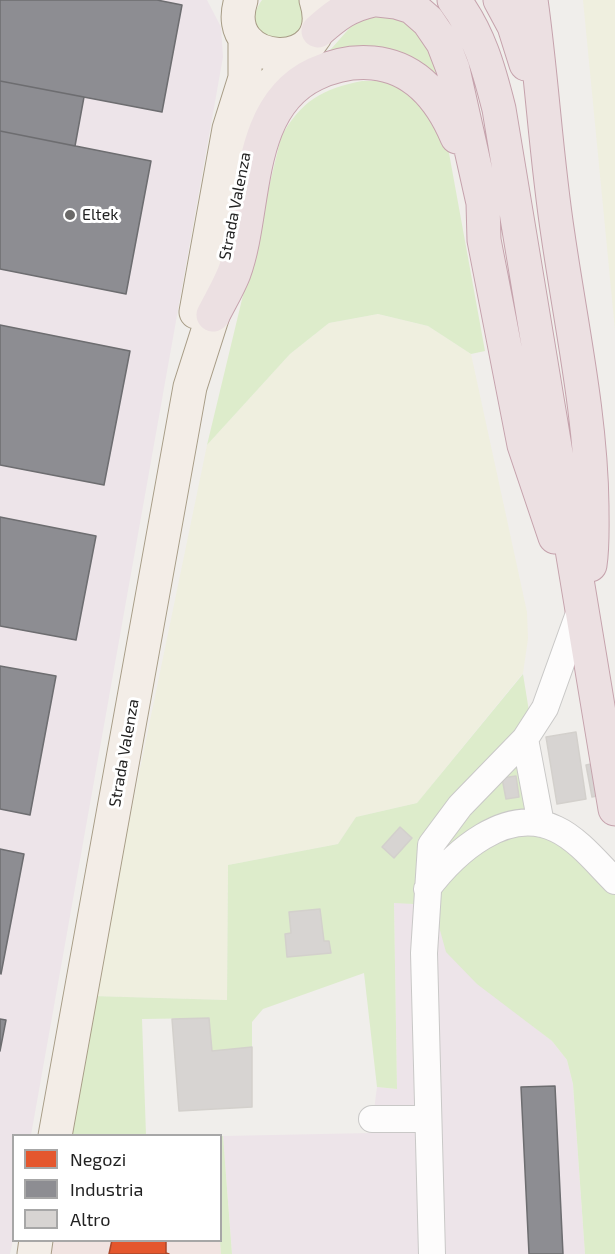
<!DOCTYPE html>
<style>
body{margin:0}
#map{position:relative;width:615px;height:1254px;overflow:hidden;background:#f0eeeb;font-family:"Exo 2",sans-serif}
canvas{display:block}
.legend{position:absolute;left:12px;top:1134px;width:210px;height:108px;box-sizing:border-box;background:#fff;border:2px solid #a7a7a7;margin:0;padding:8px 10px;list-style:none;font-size:18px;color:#222}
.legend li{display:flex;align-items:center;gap:12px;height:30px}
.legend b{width:30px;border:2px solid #a7a7a7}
</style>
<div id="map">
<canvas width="615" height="1254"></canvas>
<ul class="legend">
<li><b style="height:16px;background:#e4572e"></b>Negozi</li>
<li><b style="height:16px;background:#8d8d92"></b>Industria</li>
<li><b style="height:16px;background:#d7d4d2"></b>Altro</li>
</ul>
</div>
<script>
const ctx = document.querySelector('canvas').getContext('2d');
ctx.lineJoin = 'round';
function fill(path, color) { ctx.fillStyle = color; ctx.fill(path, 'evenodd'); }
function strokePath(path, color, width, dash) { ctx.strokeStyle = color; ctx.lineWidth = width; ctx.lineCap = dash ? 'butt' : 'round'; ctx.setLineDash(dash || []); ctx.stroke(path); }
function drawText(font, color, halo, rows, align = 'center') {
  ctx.font = font + ' "Exo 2",sans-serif'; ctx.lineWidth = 6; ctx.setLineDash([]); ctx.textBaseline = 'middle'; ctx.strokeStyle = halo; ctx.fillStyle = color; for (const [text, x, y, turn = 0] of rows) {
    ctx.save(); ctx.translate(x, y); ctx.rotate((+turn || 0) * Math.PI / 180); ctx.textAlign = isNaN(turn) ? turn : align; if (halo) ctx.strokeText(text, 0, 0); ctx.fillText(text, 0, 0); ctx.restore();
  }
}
fill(new Path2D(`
 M 51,1240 L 220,1241 L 221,1254 L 49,1254 Z`), '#f1e3e1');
fill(new Path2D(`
 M 0,0 L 207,0 L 221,27 L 223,57 L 31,1135 L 14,1136 L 14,1235 L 10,1254 L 0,1254 Z
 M 394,902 L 433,905 L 516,1012 L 552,1041 L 567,1060 L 573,1084 L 585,1254 L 232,1254 L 223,1136 L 371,1133 L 377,1087 L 397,1089 Z`), '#ede4e9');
fill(new Path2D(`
 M 583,0 L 615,0 L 615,330 Z
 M 378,314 L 428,326 L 471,354 L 527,612 L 528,639 L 523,673 L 417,803 L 356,817 L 338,844 L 228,865 L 227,1000 L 93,996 L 207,445 L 290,354 L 329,323 Z`), '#efefdf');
fill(new Path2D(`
 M 262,0 L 303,0 L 303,37 L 265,41 C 255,24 250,17 262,0 Z
 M 375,14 C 382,14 393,12 399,15 C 422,25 431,54 440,76 L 433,79 L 324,57 L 354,23 Z
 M 362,81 L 381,81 L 399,86 L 422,100 L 447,142 L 485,351 L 471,354 L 428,326 L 378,314 L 329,323 L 290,354 L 207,445 L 281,137 C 301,101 322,89 362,81 Z
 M 523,674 L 545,811 L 615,878 L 615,1254 L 585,1254 L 573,1084 L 567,1060 L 552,1041 L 477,984 L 446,952 L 433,905 L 394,903 L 397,1089 L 377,1087 L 364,973 L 263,1009 L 252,1022 L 252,1047 L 212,1051 L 209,1018 L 142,1019 L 146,1135 L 70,1136 L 93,996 L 227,1000 L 228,865 L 338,844 L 356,817 L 417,803 Z
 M 223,1136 L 232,1254 L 221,1254 L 220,1241 L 220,1137 Z`), '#ddeccb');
const shops = new Path2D(`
 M 112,1240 L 166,1240 L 166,1253 L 169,1254 L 109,1254 Z`);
fill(shops, '#e4572e');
strokePath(shops, '#aa472a', 1.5);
const industry = new Path2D(`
 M 0,0 L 157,0 L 182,5 L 162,112 L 0,81 Z
 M 0,81 L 84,97 L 75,146 L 0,131 Z
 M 0,131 L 151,161 L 126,294 L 0,269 Z
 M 0,325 L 130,351 L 104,485 L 0,465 Z
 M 0,517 L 96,536 L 76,640 L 0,626 Z
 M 0,666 L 56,676 L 30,815 L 0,809 Z
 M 0,849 L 24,854 L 1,974 L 0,973 Z
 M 0,1019 L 6,1020 L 0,1051 Z
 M 555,1086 L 563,1254 L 529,1254 L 521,1087 Z`);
fill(industry, '#8d8d92');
strokePath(industry, '#6d6d70', 1.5);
const building = new Path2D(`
 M 576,732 L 586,799 L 557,804 L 546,737 Z
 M 615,759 L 615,792 L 592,797 L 586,765 Z
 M 516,776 L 519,797 L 506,799 L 502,778 Z
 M 400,827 L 412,838 L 394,858 L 382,847 Z
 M 320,909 L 324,941 L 329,941 L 331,953 L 287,957 L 285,934 L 291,933 L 289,912 Z
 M 209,1018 L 212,1051 L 252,1047 L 252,1107 L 179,1111 L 172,1019 Z`);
fill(building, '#d7d4d2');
strokePath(building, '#d3d0cc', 1.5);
const minor = new Path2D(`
 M 525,739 L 541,824
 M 427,889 C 454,853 506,805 556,829 C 578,839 598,864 615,881
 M 372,1119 L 428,1119
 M 432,1254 L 424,953 L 431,845 L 460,806 L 525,739 L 545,708 L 581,608`);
const major = new Path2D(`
 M 241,0 C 218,70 340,75 316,0
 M 245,154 L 261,98 L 297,53
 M 196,312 L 229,129 L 245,78 L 245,40
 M 55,1136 L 190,387 L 213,315 L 219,287
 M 34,1254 L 36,1240`);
const highway = new Path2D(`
 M 378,0 L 396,2 L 412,7 L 428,21 L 443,43 L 453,69 L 483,203 L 484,240 L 524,445 L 555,537
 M 454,0 C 479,33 489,69 499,109 L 615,809
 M 500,0 L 514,26 L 526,64
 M 531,0 C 542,78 546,157 558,235 C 571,325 591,416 592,506 C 592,526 593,546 590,565
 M 318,31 C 336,15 349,5 373,0
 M 213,315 C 220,301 228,288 234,273 C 257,211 243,108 315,74 C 334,65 352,61 373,63 C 416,67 441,99 457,137`);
strokePath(minor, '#c9c8c7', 28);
strokePath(major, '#a79c86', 35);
strokePath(highway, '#c5a2ac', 35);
strokePath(minor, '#fdfcfc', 26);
strokePath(major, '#f3ede7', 33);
strokePath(highway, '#ece0e2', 33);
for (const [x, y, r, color] of [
 [70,215,6,"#6a6968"]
]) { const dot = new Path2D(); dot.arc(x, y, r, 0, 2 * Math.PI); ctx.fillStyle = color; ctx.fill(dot); strokePath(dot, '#fff', 2); }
drawText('16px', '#222', '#fff', [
 ["Strada Valenza",235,206,-79],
 ["Strada Valenza",124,753,-80]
]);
drawText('16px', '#222', '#fff', [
 ["Eltek",82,215]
], 'left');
</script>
